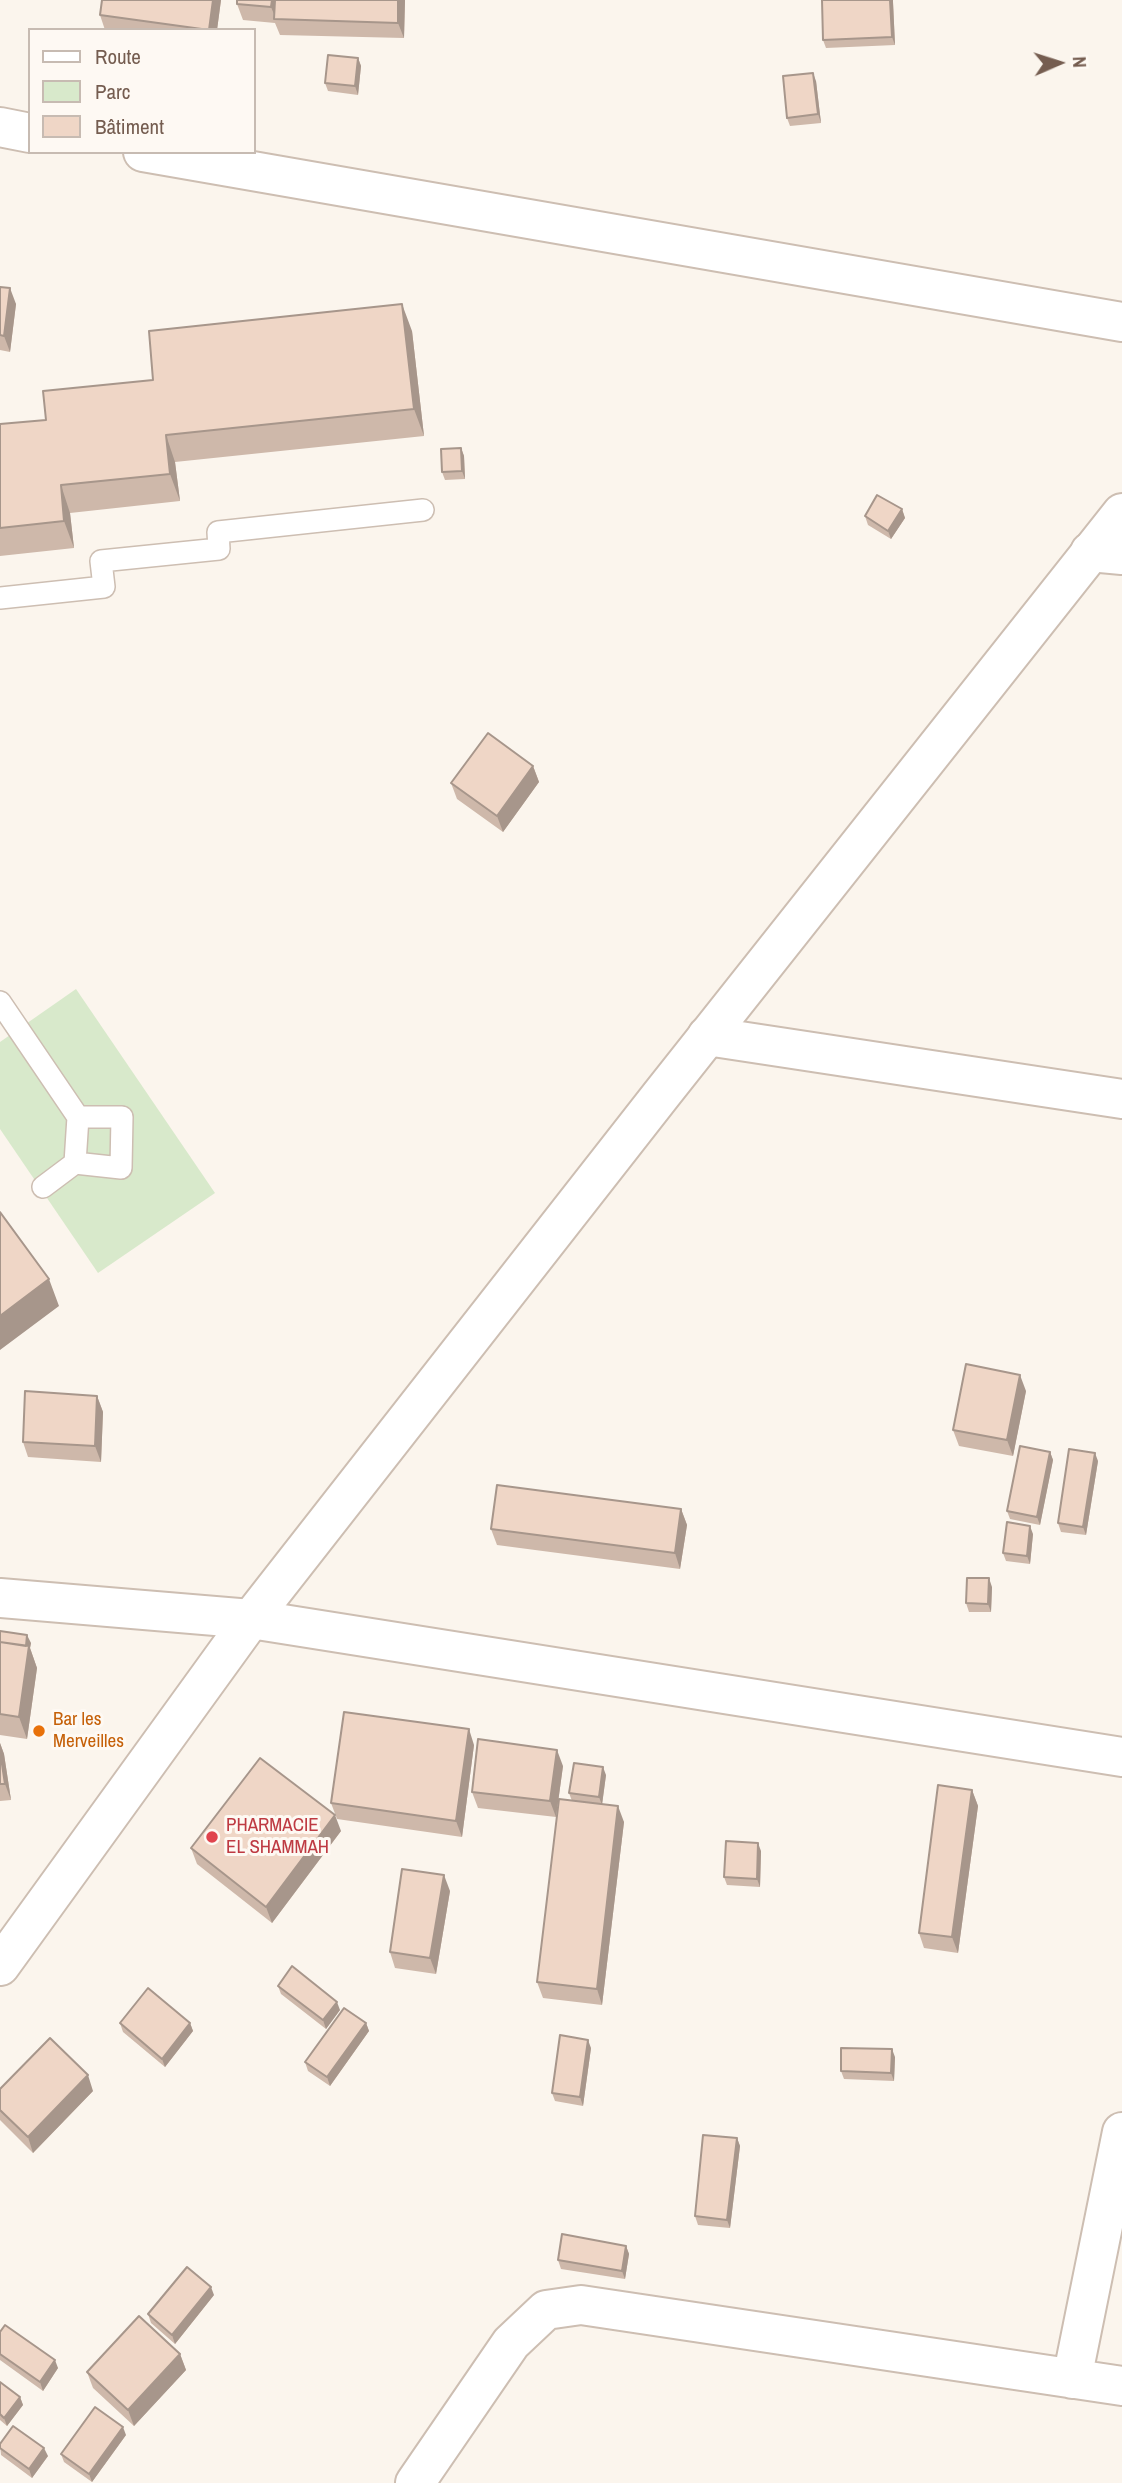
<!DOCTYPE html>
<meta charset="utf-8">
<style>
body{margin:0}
#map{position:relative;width:1122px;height:2483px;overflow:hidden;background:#fbf5ed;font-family:"Archivo Narrow",sans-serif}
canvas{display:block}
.legend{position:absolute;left:28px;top:28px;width:228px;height:126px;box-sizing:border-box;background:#fef9f3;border:2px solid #c7bbb2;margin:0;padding:9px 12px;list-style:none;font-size:21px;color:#755d50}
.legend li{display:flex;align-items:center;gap:14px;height:35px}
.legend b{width:35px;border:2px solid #c7bbb2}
.north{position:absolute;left:1024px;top:28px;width:70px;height:70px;-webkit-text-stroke:5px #fef9f3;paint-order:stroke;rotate:87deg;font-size:19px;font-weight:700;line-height:28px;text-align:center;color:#755d50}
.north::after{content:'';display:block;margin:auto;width:24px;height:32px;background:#755d50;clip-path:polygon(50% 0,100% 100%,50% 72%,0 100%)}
</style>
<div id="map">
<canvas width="1122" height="2483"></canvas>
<ul class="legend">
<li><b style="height:9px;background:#fff"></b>Route</li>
<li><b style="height:19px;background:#d8e9cb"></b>Parc</li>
<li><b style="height:19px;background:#efd6c6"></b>Bâtiment</li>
</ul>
<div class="north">N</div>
</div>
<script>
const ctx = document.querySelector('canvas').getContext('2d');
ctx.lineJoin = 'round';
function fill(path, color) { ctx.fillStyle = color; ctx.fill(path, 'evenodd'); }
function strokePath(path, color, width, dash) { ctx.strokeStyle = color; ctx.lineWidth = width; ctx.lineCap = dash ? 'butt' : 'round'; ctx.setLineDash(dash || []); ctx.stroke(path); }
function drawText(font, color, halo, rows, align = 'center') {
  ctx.font = font + ' "Archivo Narrow",sans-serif'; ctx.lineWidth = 6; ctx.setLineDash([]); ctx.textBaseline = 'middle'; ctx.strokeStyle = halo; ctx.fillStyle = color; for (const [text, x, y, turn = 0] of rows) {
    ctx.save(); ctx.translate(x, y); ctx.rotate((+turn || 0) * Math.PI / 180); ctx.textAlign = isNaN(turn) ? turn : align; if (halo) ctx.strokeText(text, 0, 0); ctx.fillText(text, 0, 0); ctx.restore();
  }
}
fill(new Path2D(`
 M 76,989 L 215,1193 L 98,1273 L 0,1129 L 0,1042 Z`), '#d8e9cb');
const service = new Path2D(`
 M 0,598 L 104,587 L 101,561 L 219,549 L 218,532 L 423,510
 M 0,1002 L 78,1117
 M 78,1117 L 122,1117 L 121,1168 L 75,1163 Z
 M 43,1187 L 75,1163`);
const minor = new Path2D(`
 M 0,127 L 30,133
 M 143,152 L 1122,322
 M 1090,552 L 1122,555
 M 707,1036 L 1122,1099
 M 0,1598 L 251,1619 L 1122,1757
 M 1072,2379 L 1122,2132
 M 415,2483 L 511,2343 L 546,2310 L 581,2305 L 1122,2386`);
const tertiary = new Path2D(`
 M 0,1966 L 251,1619 L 661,1095 L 1122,513`);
strokePath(service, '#cdbeb2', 24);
strokePath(minor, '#cdbeb2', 42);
strokePath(tertiary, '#cdbeb2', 42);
strokePath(service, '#fff', 21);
strokePath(minor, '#fff', 38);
strokePath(tertiary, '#fff', 38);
fill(new Path2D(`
 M 102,0 L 221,0 L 217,30 L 105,30 L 100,15 Z
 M 237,0 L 405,0 L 404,38 L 280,35 L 275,23 L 243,20 L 237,4 Z
 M 893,2 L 895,45 L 826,48 L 823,40 Z
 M 358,58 L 361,66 L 358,95 L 328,91 L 325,83 Z
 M 816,81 L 821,123 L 790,126 L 787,118 Z
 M 0,287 L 16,304 L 10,352 L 0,350 Z
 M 412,331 L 424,436 L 175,462 L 180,501 L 70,513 L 74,548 L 0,556 L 0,424 L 46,420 L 153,380 Z
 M 461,448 L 464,456 L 465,479 L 445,480 L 442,472 Z
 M 902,509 L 905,518 L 891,539 L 868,525 L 865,516 Z
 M 533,766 L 539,782 L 503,832 L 457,799 L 451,783 Z
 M 1026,1391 L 1013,1456 L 959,1446 L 953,1430 Z
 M 97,1396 L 103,1412 L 101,1462 L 28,1457 L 23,1442 Z
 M 1050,1452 L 1053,1460 L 1040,1525 L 1010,1519 L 1007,1511 Z
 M 1098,1461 L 1086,1535 L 1061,1532 L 1058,1523 Z
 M 681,1509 L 687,1525 L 680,1569 L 497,1545 L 491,1529 Z
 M 1033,1534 L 1030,1564 L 1006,1561 L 1003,1553 Z
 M 992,1587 L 991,1612 L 969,1612 L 966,1603 Z
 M 0,1631 L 31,1643 L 30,1648 L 37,1668 L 27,1739 L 0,1735 Z
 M 0,1743 L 4,1754 L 11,1800 L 0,1801 Z
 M 474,1745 L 462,1837 L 337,1819 L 331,1803 Z
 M 563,1766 L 556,1817 L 478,1808 L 472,1792 Z
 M 606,1775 L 602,1804 L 624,1822 L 602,2005 L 543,1998 L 537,1982 L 572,1801 L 569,1793 Z
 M 972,1790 L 978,1806 L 958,1953 L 924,1948 L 919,1933 Z
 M 341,1831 L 272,1923 L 197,1864 L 191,1848 Z
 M 761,1851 L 760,1887 L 727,1885 L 724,1877 Z
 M 450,1891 L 436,1974 L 395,1968 L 390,1952 Z
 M 278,1986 L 340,2010 L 326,2029 L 281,1994 Z
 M 120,2023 L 190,2023 L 193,2031 L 165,2067 L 123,2032 Z
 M 366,2023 L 369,2031 L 330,2086 L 308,2071 L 305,2062 Z
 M 591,2048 L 583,2106 L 555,2101 L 552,2093 Z
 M 895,2057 L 894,2081 L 844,2079 L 841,2071 Z
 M 0,2089 L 93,2091 L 33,2153 L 0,2120 Z
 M 737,2138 L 740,2146 L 730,2228 L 698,2225 L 695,2216 Z
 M 626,2246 L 629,2254 L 625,2279 L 561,2269 L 558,2260 Z
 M 214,2295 L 175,2344 L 151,2323 L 148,2314 Z
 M 0,2332 L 58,2368 L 43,2391 L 0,2360 Z
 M 180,2354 L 186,2370 L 134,2426 L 93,2388 L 87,2372 Z
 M 0,2382 L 20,2397 L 23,2405 L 7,2426 L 0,2420 Z
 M 126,2435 L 92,2482 L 64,2462 L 61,2454 Z
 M 0,2444 L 48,2456 L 32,2478 L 1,2455 Z`), '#ceb8aa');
fill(new Path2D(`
 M 213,0 L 221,0 L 217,30 L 209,30 Z
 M 272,0 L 280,0 L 276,19 L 271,7 Z
 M 398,0 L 405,0 L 404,38 L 398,23 Z
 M 890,0 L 893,0 L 893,2 L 895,45 L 892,37 Z
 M 358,58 L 361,66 L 358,95 L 355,86 Z
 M 813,73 L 816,81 L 821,123 L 818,114 Z
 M 10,288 L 16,304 L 10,352 L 4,336 Z
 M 402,304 L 412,331 L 424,436 L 414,409 Z
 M 166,435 L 175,462 L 180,501 L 170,474 Z
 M 461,448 L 464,456 L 465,479 L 462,471 Z
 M 61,485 L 70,513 L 74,548 L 64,521 Z
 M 902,509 L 905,518 L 891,539 L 888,531 Z
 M 533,766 L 539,782 L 503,832 L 497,816 Z
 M 49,1279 L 59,1306 L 0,1350 L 0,1316 Z
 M 1020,1375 L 1026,1391 L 1013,1456 L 1007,1440 Z
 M 97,1396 L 103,1412 L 101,1462 L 95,1446 Z
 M 1050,1452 L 1053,1460 L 1040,1525 L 1037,1517 Z
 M 1095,1453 L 1098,1461 L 1086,1535 L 1083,1527 Z
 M 681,1509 L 687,1525 L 680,1569 L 675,1553 Z
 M 1030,1526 L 1033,1534 L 1030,1564 L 1027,1556 Z
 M 989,1578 L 992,1587 L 991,1612 L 988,1604 Z
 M 27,1635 L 31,1643 L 30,1648 L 37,1668 L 27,1739 L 19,1717 Z
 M 469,1729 L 474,1745 L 462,1837 L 456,1821 Z
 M 0,1743 L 4,1754 L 11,1800 L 5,1784 L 0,1751 Z
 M 557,1750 L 563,1766 L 556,1817 L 550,1801 Z
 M 603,1767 L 606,1775 L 602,1805 L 599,1797 Z
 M 972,1790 L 978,1806 L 958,1953 L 952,1937 Z
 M 618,1806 L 624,1822 L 602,2005 L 597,1989 Z
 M 335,1815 L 341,1831 L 272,1923 L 266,1907 Z
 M 758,1843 L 761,1851 L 760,1887 L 757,1879 Z
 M 444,1875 L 450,1891 L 436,1974 L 430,1958 Z
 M 337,2002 L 340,2010 L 326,2029 L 323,2020 Z
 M 190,2023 L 193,2031 L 165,2067 L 162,2059 Z
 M 366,2023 L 369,2031 L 330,2086 L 327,2077 Z
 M 588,2040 L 591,2048 L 583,2106 L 580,2097 Z
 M 892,2049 L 895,2057 L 894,2081 L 891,2073 Z
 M 88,2075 L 93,2091 L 33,2153 L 28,2137 Z
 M 737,2138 L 740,2146 L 730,2228 L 727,2220 Z
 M 626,2246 L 629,2254 L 625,2279 L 622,2271 Z
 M 211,2287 L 214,2295 L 175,2344 L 172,2335 Z
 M 180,2354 L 186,2370 L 134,2426 L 128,2410 Z
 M 55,2360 L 58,2368 L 43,2391 L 40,2382 Z
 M 20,2397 L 23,2405 L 7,2426 L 4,2418 Z
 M 123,2427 L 126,2435 L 92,2482 L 89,2474 Z
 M 44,2448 L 48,2456 L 32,2478 L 29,2469 Z`), '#a7968b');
const building = new Path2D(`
 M 102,0 L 213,0 L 209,30 L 100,15 Z
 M 237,0 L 272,0 L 271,7 L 237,4 Z
 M 275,0 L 398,0 L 398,23 L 274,19 Z
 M 822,0 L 890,0 L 892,37 L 823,40 Z
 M 328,55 L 358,58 L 355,86 L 325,83 Z
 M 813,73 L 818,114 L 787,118 L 783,76 Z
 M 0,287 L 10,288 L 4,336 L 0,335 Z
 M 402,304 L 414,409 L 166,435 L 170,474 L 61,485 L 64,521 L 0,528 L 0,424 L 46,420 L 43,391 L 153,380 L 149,331 Z
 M 461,448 L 462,471 L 442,472 L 441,449 Z
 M 877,495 L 902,509 L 888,531 L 865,516 Z
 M 488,733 L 533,766 L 497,816 L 451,783 Z
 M 0,1212 L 49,1279 L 0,1316 Z
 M 966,1364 L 1020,1375 L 1007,1440 L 953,1430 Z
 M 25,1391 L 97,1396 L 95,1446 L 23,1442 Z
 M 1020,1446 L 1050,1452 L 1037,1517 L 1007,1511 Z
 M 1069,1449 L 1095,1453 L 1083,1527 L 1058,1523 Z
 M 497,1485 L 681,1509 L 675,1553 L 491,1529 Z
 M 1007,1522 L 1030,1526 L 1027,1556 L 1003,1553 Z
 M 967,1578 L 989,1578 L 988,1604 L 966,1603 Z
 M 0,1631 L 27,1635 L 26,1646 L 0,1642 Z
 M 0,1642 L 29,1646 L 19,1717 L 0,1714 Z
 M 344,1712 L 469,1729 L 456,1821 L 331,1803 Z
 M 478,1739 L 557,1750 L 550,1801 L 472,1792 Z
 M 0,1751 L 5,1784 L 0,1784 Z
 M 260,1758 L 335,1815 L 266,1907 L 191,1848 Z
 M 574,1763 L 603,1767 L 599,1797 L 569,1793 Z
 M 938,1785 L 972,1790 L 952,1937 L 919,1933 Z
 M 559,1799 L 618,1806 L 597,1989 L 537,1982 Z
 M 726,1841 L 758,1843 L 757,1879 L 724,1877 Z
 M 402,1869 L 444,1875 L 430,1958 L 390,1952 Z
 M 292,1966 L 337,2002 L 323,2020 L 278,1986 Z
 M 148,1988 L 190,2023 L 162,2059 L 120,2023 Z
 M 344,2008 L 366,2023 L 327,2077 L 305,2062 Z
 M 560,2035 L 588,2040 L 580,2097 L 552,2093 Z
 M 50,2038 L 88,2075 L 28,2137 L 0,2110 L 0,2089 Z
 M 841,2048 L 892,2049 L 891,2073 L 841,2071 Z
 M 703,2135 L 737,2138 L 727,2220 L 695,2216 Z
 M 562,2234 L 626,2246 L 622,2271 L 558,2260 Z
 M 187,2267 L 211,2287 L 172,2335 L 148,2314 Z
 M 139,2316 L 180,2354 L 128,2410 L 87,2372 Z
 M 5,2325 L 55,2360 L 40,2382 L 0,2354 L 0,2332 Z
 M 0,2382 L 20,2397 L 4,2418 L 0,2414 Z
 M 95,2407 L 123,2427 L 89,2474 L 61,2454 Z
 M 13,2426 L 44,2448 L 29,2469 L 0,2448 L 0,2444 Z`);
fill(building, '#efd6c6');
strokePath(building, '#a7968b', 2);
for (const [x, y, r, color] of [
 [39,1731,7,"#e8710a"],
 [212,1837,7,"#e0444e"]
]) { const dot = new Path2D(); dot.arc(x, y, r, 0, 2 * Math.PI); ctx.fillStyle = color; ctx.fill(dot); strokePath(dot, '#fef9f3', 2.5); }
drawText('19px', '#c56008', '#fef9f3', [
 ["Bar les",53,1720],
 ["Merveilles",53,1742]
], 'left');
drawText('19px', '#be3a42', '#fef9f3', [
 ["PHARMACIE",226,1826],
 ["EL SHAMMAH",226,1848]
], 'left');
</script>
